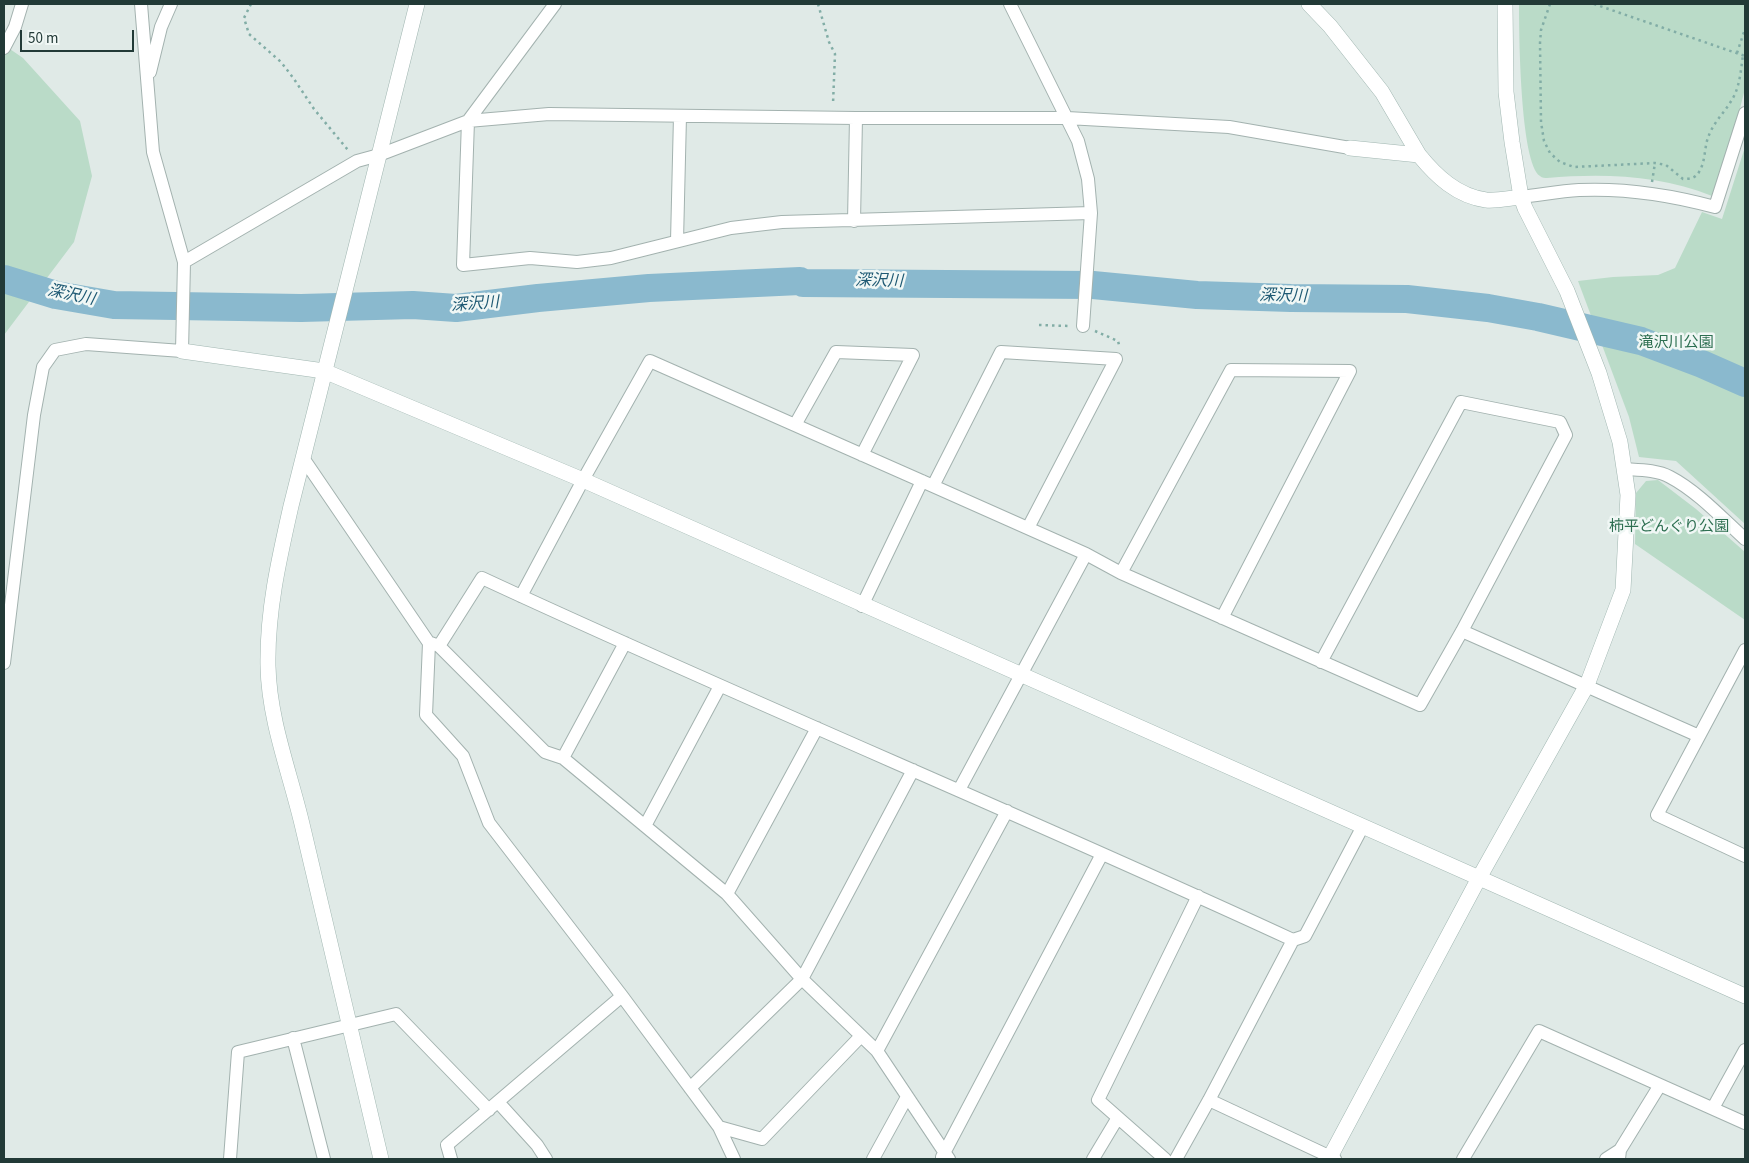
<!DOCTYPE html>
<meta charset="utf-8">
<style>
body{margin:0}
#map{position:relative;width:1749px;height:1163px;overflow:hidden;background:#e0eae7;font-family:"Source Sans 3",sans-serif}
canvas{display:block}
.frame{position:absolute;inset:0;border:5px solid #223a37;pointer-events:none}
.scale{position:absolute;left:20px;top:30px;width:114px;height:22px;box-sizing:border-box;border:2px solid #223a37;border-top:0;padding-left:6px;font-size:15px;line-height:18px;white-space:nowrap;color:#223a37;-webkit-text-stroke:4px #f0f7f5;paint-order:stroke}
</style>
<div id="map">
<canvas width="1749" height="1163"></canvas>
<div class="frame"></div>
<div class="scale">50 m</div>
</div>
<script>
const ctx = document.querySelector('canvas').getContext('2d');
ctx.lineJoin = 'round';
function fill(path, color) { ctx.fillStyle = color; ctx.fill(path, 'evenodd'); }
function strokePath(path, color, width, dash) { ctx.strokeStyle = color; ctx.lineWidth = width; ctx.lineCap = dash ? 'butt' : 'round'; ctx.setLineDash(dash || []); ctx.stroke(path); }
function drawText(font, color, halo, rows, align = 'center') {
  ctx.font = font + ' "Source Sans 3","Noto Sans JP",sans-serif'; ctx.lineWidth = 5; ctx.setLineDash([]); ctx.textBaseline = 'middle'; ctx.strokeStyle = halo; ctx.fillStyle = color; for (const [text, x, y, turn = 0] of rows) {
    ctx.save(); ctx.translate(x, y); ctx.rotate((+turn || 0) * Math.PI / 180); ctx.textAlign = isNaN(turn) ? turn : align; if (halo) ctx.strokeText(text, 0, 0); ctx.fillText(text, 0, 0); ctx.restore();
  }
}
fill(new Path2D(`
 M 1519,4 L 1745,4 L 1745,89 L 1738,116 L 1712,196 C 1660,175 1603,173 1547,178 C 1545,178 1542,178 1540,176 C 1520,163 1519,31 1519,4 Z
 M 4,45 L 23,58 L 80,121 L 92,176 L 74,242 L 4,335 Z
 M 1745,147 L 1745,524 L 1676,461 L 1639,457 L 1629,417 L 1578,281 L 1613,277 L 1658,275 L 1675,268 L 1702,212 L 1722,219 Z
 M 1658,480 L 1696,509 L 1745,552 L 1745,620 L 1635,544 L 1636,493 L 1646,481 Z`), '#badbc8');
strokePath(new Path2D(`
 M 4,279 L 56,295 L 114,305 L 301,308 L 413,305 L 456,308 L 538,298 L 649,288 L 800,281 L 803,283 L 1093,285 L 1197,295 L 1291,298 L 1407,299 L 1488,308 L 1538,317 L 1641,341 L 1702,364 L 1745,383`), '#8ab9ce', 28);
const street = new Path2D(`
 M 555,4 L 468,121 L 463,265 L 530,258 L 577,262 L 611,258 L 731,228 L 782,222 L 1091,213
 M 1010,4 L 1078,141 L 1088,179 L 1091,213 L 1083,326
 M 4,48 L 15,27 L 22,4
 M 150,72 L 161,27 L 171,4
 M 1521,197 C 1540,195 1560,191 1579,190 C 1625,188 1671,195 1715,207 L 1745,113
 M 854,221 L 856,118
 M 677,241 L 680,116
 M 184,262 L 357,161 L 379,155 L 468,121 L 549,114 L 856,118 L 1067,118 L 1229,127 L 1350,148
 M 795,425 L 836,352 L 913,355 L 862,455
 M 303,458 L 429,643 L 426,715 L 463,756 L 489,823 L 622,996 L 719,1127 L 734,1159
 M 1625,469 C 1640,470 1657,470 1670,477 C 1697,491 1723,519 1745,539
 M 933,486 L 1001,352 L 1116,359 L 1028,528
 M 1121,573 L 1231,370 L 1350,371 L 1222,618
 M 521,596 L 583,480 L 650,361 L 933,486 L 1086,554 L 1121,573 L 1420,705 L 1462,631 L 1566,435 L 1560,422 L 1461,402 L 1321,662
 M 862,606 L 922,481
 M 1462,631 L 1699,736
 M 431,643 L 439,646 L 545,752 L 563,758 L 727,894 L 802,979 L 877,1051 L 949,1159
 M 439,646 L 482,578 C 751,703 1025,816 1293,940 L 1209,1100 L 1176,1159
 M 1745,650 L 1657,815 L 1745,856
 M 4,663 L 34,415 L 43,367 L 55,350 L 86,344 L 182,351 L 184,262 L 153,152 L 141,4
 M 563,758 L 625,643
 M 959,790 L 1086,554
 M 645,826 L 720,686
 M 727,894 L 817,728
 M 1293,940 L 1305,936 L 1363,826
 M 293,1038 L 324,1159
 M 877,1051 L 1007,811
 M 690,1088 L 802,979 L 913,770
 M 1209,1100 L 1335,1159
 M 498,1102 L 537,1145 L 546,1159
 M 1713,1108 L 1745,1050
 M 719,1127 L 762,1139 L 861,1036
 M 942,1157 L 1102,854
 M 230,1159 L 238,1052 L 396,1014 L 489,1110
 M 451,1159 L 447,1145 L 622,996
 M 873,1159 L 907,1097
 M 1093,1159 L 1117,1119
 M 1165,1159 L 1098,1100 L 1198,896
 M 1463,1159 L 1539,1031 L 1745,1123
 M 1606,1159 L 1620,1150
 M 1619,1159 L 1620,1150 L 1660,1085`);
const secondary = new Path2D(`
 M 1309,4 L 1330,26 L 1382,92 L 1419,155
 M 1350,148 L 1419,155 C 1436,176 1457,196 1486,200 C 1497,201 1510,198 1521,197
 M 182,351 L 324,371 L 583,480 L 1745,996
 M 381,1159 C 354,1048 329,936 302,824 C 290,773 269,720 268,666 C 267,611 279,559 291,506 L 417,4
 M 1329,1159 L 1479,878 L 1587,685 L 1623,590 L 1628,495 L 1620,442 L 1599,373 L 1567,291 L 1525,208 L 1521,197 L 1512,142 L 1506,92 L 1505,4`);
strokePath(street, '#a3b2af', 14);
strokePath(secondary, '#a0b6b1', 16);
strokePath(new Path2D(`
 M 251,4 L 244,18 L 249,34 L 281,62 L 294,79 L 314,109 L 348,150
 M 818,4 L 829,42 L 835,54 L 833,104
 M 1550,4 L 1541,30 L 1540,43 L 1541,122 L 1544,141 L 1550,153 L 1560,162 L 1574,167 L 1655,163 L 1666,165 L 1683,179 C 1690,179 1696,178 1699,172 C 1706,161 1704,146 1709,135 C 1715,120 1727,110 1734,96 C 1740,84 1741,69 1743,55
 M 1594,4 L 1745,56
 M 1737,53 L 1745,29
 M 1652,182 L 1655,163
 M 1039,325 L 1070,326
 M 1095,331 L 1118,341 L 1119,345`), '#82ada6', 2.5, [2.5, 4]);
strokePath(street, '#fff', 12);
strokePath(secondary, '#fff', 15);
drawText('15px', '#2d6f51', '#f0f7f5', [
 ["滝沢川公園",1676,344],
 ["柿平どんぐり公園",1669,528]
]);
drawText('italic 16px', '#1e5973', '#f0f7f5', [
 ["深沢川",879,282,1],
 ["深沢川",71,296,12],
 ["深沢川",1283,297,1],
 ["深沢川",475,305,-4]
]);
</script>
